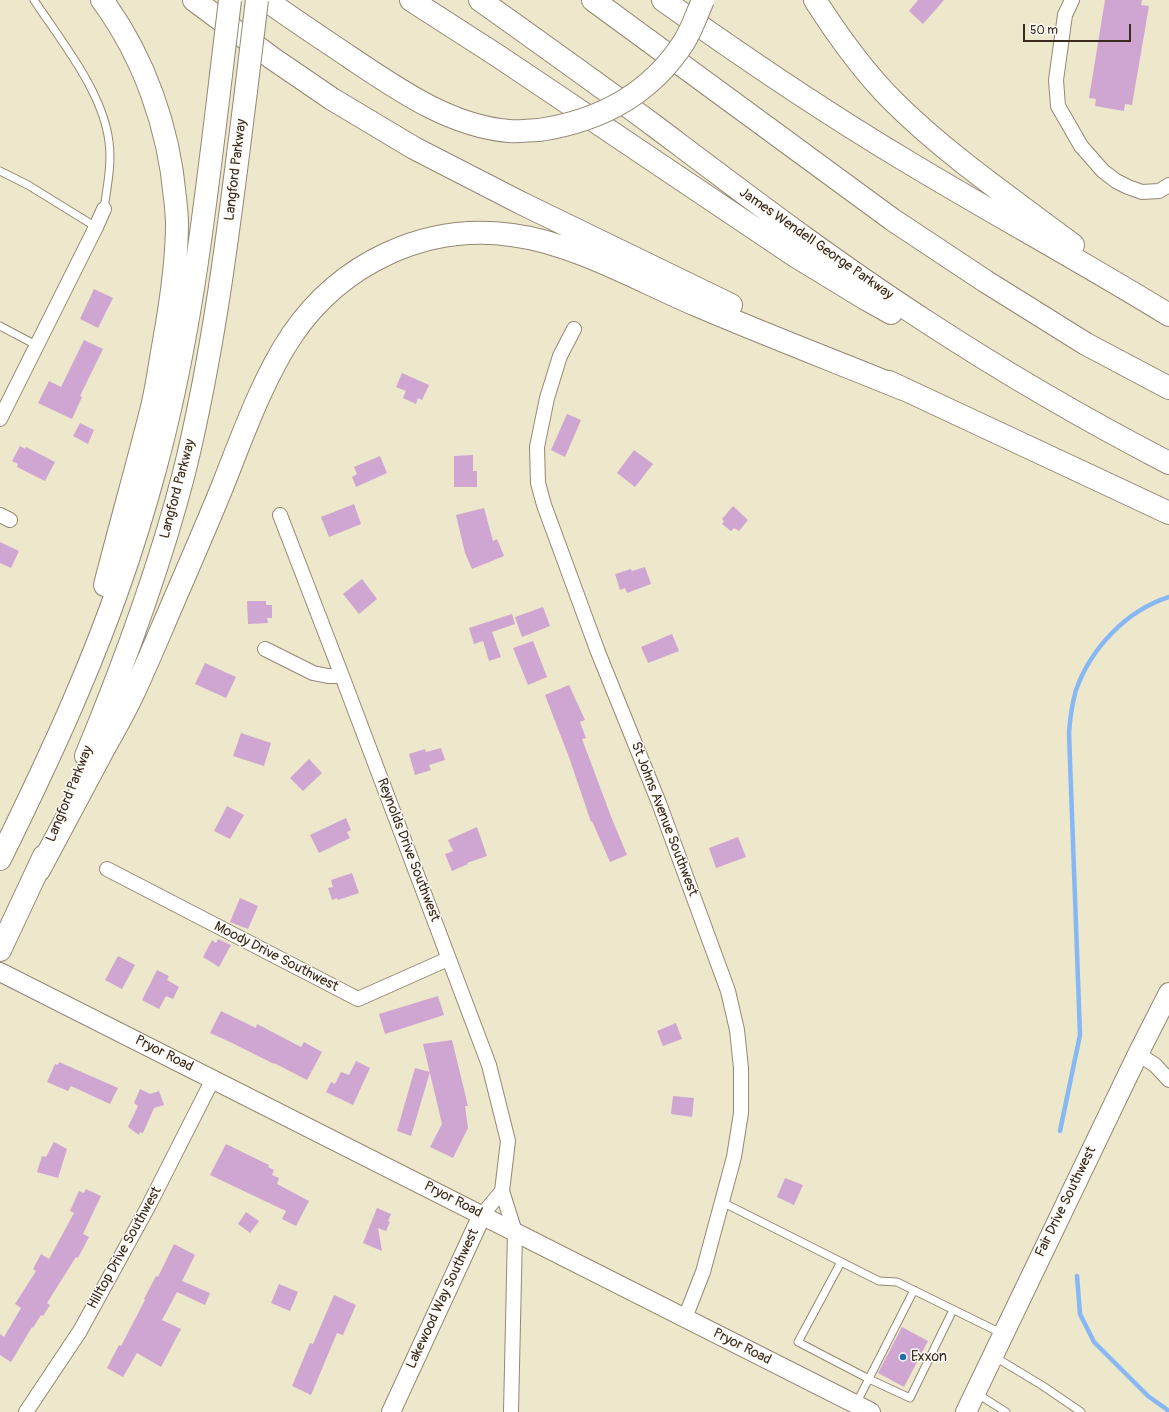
<!DOCTYPE html>
<style>
body{margin:0}
#map{position:relative;width:1169px;height:1412px;overflow:hidden;background:#ede7cb;font-family:Pangolin,sans-serif}
canvas{display:block}
.scale{position:absolute;left:1023px;top:24px;width:108px;height:18px;box-sizing:border-box;border:2px solid #3b2a1e;border-top:0;padding-left:5px;font-size:12px;line-height:14px;white-space:nowrap;color:#3b2a1e;-webkit-text-stroke:3px #fdfcf7;paint-order:stroke}
</style>
<div id="map">
<canvas width="1169" height="1412"></canvas>
<div class="scale">50 m</div>
</div>
<script>
const ctx = document.querySelector('canvas').getContext('2d');
ctx.lineJoin = 'round';
function strokePath(path, color, width, dash) { ctx.strokeStyle = color; ctx.lineWidth = width; ctx.lineCap = dash ? 'butt' : 'round'; ctx.setLineDash(dash || []); ctx.stroke(path); }
function fill(path, color) { ctx.fillStyle = color; ctx.fill(path, 'evenodd'); }
function drawText(font, color, halo, rows, align = 'center') {
  ctx.font = font + ' Pangolin,sans-serif'; ctx.lineWidth = 3; ctx.setLineDash([]); ctx.textBaseline = 'middle'; ctx.strokeStyle = halo; ctx.fillStyle = color; for (const [text, x, y, turn = 0] of rows) {
    ctx.save(); ctx.translate(x, y); ctx.rotate((+turn || 0) * Math.PI / 180); ctx.textAlign = isNaN(turn) ? turn : align; if (halo) ctx.strokeText(text, 0, 0); ctx.fillText(text, 0, 0); ctx.restore();
  }
}
strokePath(new Path2D(`
 M 1060,1131 L 1080,1035 L 1069,733 C 1070,718 1072,704 1076,690 C 1091,648 1126,611 1169,597
 M 1077,1276 L 1080,1314 L 1094,1342 L 1148,1396 L 1169,1411`), '#88b8f3', 4.5);
fill(new Path2D(`
 M 918,0 L 944,0 L 923,24 L 909,11 Z
 M 1105,0 L 1142,0 L 1141,5 L 1149,6 L 1132,105 L 1125,104 L 1124,111 L 1095,106 L 1096,99 L 1089,98 Z
 M 94,289 L 113,298 L 98,328 L 80,319 Z
 M 84,340 L 103,349 L 80,396 L 82,397 L 72,419 L 38,403 L 49,381 L 61,387 Z
 M 402,373 L 429,385 L 422,400 L 418,398 L 416,404 L 403,398 L 406,391 L 396,387 Z
 M 567,414 L 581,420 L 565,457 L 551,450 Z
 M 80,423 L 94,430 L 88,444 L 73,436 Z
 M 20,446 L 25,449 L 26,447 L 55,462 L 45,481 L 17,467 L 18,464 L 12,461 Z
 M 634,450 L 653,464 L 635,487 L 617,473 Z
 M 473,455 L 473,471 L 477,471 L 477,487 L 454,487 L 454,456 Z
 M 380,456 L 387,473 L 356,487 L 352,477 L 357,474 L 354,467 Z
 M 354,504 L 361,524 L 329,537 L 321,517 Z
 M 733,506 L 748,520 L 739,531 L 734,528 L 731,531 L 722,524 L 724,521 L 722,519 Z
 M 484,508 L 493,541 L 497,539 L 504,556 L 472,569 L 465,553 L 456,515 Z
 M 0,542 L 19,551 L 11,568 L 0,563 Z
 M 645,567 L 651,584 L 627,593 L 625,588 L 620,590 L 615,574 L 631,569 L 632,571 Z
 M 362,579 L 377,599 L 359,614 L 343,594 Z
 M 247,601 L 266,601 L 266,605 L 272,605 L 272,618 L 267,618 L 268,623 L 248,624 Z
 M 543,607 L 550,626 L 522,637 L 515,617 Z
 M 512,614 L 515,624 L 492,632 L 501,657 L 489,661 L 483,641 L 474,644 L 469,628 Z
 M 672,634 L 679,651 L 648,663 L 641,647 Z
 M 533,641 L 547,677 L 528,685 L 513,648 Z
 M 205,663 L 236,677 L 226,698 L 195,684 Z
 M 569,685 L 585,720 L 580,722 L 586,738 L 582,739 L 612,819 L 627,855 L 610,862 L 592,821 L 591,822 L 570,760 L 545,695 Z
 M 241,733 L 271,743 L 264,766 L 233,756 Z
 M 441,748 L 445,760 L 429,765 L 431,770 L 415,775 L 409,754 L 425,749 L 426,752 Z
 M 309,759 L 322,773 L 303,791 L 290,778 Z
 M 227,806 L 244,815 L 230,839 L 214,831 Z
 M 346,818 L 351,830 L 347,832 L 350,838 L 319,853 L 310,835 Z
 M 477,827 L 487,856 L 467,863 L 468,864 L 452,871 L 445,854 L 453,851 L 448,840 Z
 M 738,837 L 746,857 L 716,868 L 709,848 Z
 M 352,873 L 359,893 L 338,900 L 337,898 L 332,900 L 328,888 L 333,887 L 331,880 Z
 M 240,898 L 258,906 L 248,929 L 230,922 Z
 M 218,939 L 231,945 L 219,967 L 203,957 L 212,940 L 216,943 Z
 M 118,956 L 135,965 L 122,989 L 105,980 Z
 M 157,970 L 169,976 L 167,980 L 179,987 L 173,999 L 166,996 L 159,1009 L 142,1000 Z
 M 438,996 L 444,1015 L 385,1034 L 379,1014 Z
 M 221,1011 L 256,1028 L 257,1024 L 301,1047 L 304,1042 L 322,1052 L 307,1080 L 274,1063 L 274,1064 L 230,1042 L 210,1033 Z
 M 676,1023 L 682,1039 L 663,1046 L 657,1031 Z
 M 452,1040 L 468,1106 L 465,1106 L 468,1128 L 453,1158 L 430,1147 L 442,1124 L 423,1044 Z
 M 356,1061 L 370,1068 L 353,1105 L 326,1092 L 331,1082 L 335,1084 L 341,1072 L 349,1075 Z
 M 59,1062 L 118,1088 L 110,1104 L 71,1086 L 68,1091 L 47,1082 L 55,1064 L 58,1065 Z
 M 415,1068 L 430,1072 L 411,1136 L 397,1131 Z
 M 140,1089 L 150,1094 L 159,1091 L 164,1105 L 154,1108 L 143,1133 L 140,1132 L 139,1135 L 128,1127 L 138,1106 L 134,1103 Z
 M 673,1096 L 694,1098 L 692,1117 L 671,1114 Z
 M 54,1142 L 67,1149 L 58,1178 L 37,1172 L 42,1156 L 46,1157 Z
 M 226,1144 L 269,1165 L 268,1167 L 274,1170 L 272,1175 L 279,1178 L 277,1184 L 309,1201 L 296,1226 L 282,1219 L 286,1211 L 210,1175 Z
 M 785,1178 L 803,1185 L 794,1205 L 777,1197 Z
 M 86,1189 L 101,1196 L 83,1234 L 89,1237 L 78,1258 L 76,1257 L 47,1303 L 50,1305 L 43,1316 L 41,1315 L 33,1328 L 32,1327 L 11,1362 L 0,1355 L 0,1334 L 4,1337 L 21,1308 L 15,1304 L 36,1271 L 33,1269 L 41,1254 L 49,1259 L 74,1213 L 70,1211 L 79,1191 L 84,1193 Z
 M 377,1208 L 391,1214 L 388,1221 L 390,1222 L 386,1231 L 378,1228 L 382,1251 L 363,1243 Z
 M 246,1212 L 259,1221 L 250,1233 L 238,1224 Z
 M 174,1244 L 195,1255 L 182,1281 L 210,1293 L 205,1305 L 177,1292 L 162,1320 L 181,1329 L 161,1367 L 137,1353 L 123,1377 L 107,1368 L 119,1345 L 121,1346 L 145,1300 L 144,1299 L 156,1276 L 158,1277 Z
 M 279,1284 L 298,1292 L 290,1311 L 271,1303 Z
 M 334,1295 L 356,1305 L 343,1335 L 337,1333 L 311,1395 L 292,1386 L 310,1343 L 313,1344 Z
 M 902,1327 L 928,1341 L 904,1387 L 878,1373 Z`), '#cfa6d1');
const service = new Path2D(`
 M 34,0 C 61,41 103,92 109,142 C 112,164 107,187 104,209
 M 0,171 L 28,185 L 96,227
 M 0,326 L 36,345
 M 722,1202 L 879,1281 L 897,1282 L 1003,1334
 M 841,1262 L 798,1342 L 869,1379 L 910,1398 L 953,1310
 M 995,1357 L 1043,1386 L 1081,1412
 M 976,1393 L 1006,1412
 M 856,1404 L 914,1290`);
const minor = new Path2D(`
 M 1072,0 L 1065,15 L 1056,80 L 1058,106 L 1081,146 L 1103,171 L 1116,181 L 1128,187 L 1142,192 L 1159,191 L 1169,185
 M 574,329 L 560,356 L 547,398 L 537,447 L 538,483 L 544,505 L 598,652 L 659,803 L 728,991 L 737,1030 L 741,1068 L 741,1113 L 734,1157 L 703,1272 L 685,1318
 M 0,419 L 96,227 L 104,209
 M 0,515 L 10,520
 M 280,515 L 342,676 L 489,1065 L 508,1141 L 502,1191 L 515,1232 L 511,1412
 M 265,649 L 313,673 L 328,676 L 342,676
 M 107,869 L 358,999 L 448,959
 M 1138,1054 L 1155,1065 L 1169,1080
 M 482,1215 L 502,1191
 M 26,1412 L 80,1331 L 148,1207 L 213,1079`);
const tertiary = new Path2D(`
 M 0,972 L 871,1412
 M 391,1412 L 482,1215`);
const secondary = new Path2D(`
 M 966,1412 L 1138,1054 L 1169,993`);
const motorway = new Path2D(`
 M 102,0 C 144,57 169,128 175,198 C 176,207 177,215 177,223 C 177,263 171,302 164,341 C 160,363 157,386 152,407 C 137,467 120,526 105,585
 M 194,0 L 272,58 L 332,99 L 414,148 L 521,203 L 731,305
 M 266,0 C 294,20 323,39 351,58 C 399,90 450,126 509,131 C 519,132 529,130 539,130
 M 411,0 L 498,56 L 794,255 L 866,299 L 891,313
 M 480,0 C 539,42 598,84 656,127 C 745,194 834,262 927,322 C 1005,373 1086,420 1169,463
 M 593,0 L 893,220 L 985,281 L 1086,344 L 1169,388
 M 663,0 C 743,57 824,112 908,162 C 994,214 1083,262 1169,315
 M 815,0 C 838,36 863,71 893,101 C 947,155 1012,199 1073,245
 M 889,382 L 1169,513
 M 86,756 C 124,664 159,570 184,473 C 215,347 230,219 246,91
 M 0,859 C 27,804 54,748 78,691 C 108,621 134,547 154,473 C 190,343 205,208 221,75
 M 39,870 C 60,831 81,792 102,752 C 112,734 123,715 132,696 C 143,673 153,649 163,626 C 183,579 204,532 223,485 C 242,437 263,378 292,335 C 341,263 425,223 512,235 C 574,243 638,280 696,305 C 764,334 834,361 903,389
 M 0,950 L 44,856`);
strokePath(service, '#948874', 9);
strokePath(minor, '#948874', 16);
strokePath(tertiary, '#948874', 20);
strokePath(secondary, '#948874', 22);
strokePath(motorway, '#948874', 24);
strokePath(service, '#fff', 7);
strokePath(minor, '#fff', 14);
strokePath(tertiary, '#fff', 18);
strokePath(secondary, '#fff', 20);
strokePath(motorway, '#fff', 22);
const motorwayBridge = new Path2D(`
 M 221,75 L 230,0
 M 246,91 L 257,0
 M 539,130 C 600,121 650,95 684,42 C 692,29 697,14 703,0`);
strokePath(motorwayBridge, '#948874', 24, []);
strokePath(motorwayBridge, '#fff', 22);
for (const [x, y, r, color] of [
 [903,1357,4,"#1f6fb2"]
]) { const dot = new Path2D(); dot.arc(x, y, r, 0, 2 * Math.PI); ctx.fillStyle = color; ctx.fill(dot); strokePath(dot, '#fdfcf7', 1.5); }
drawText('14px', '#3b2a1e', '#fdfcf7', [
 ["Langford Parkway",236,170,-83],
 ["James Wendell George Parkway",816,244,35],
 ["Langford Parkway",178,489,-75],
 ["Langford Parkway",70,794,-68],
 ["St Johns Avenue Southwest",664,819,69],
 ["Reynolds Drive Southwest",408,850,69],
 ["Moody Drive Southwest",276,957,27],
 ["Pryor Road",164,1054,27],
 ["Pryor Road",453,1200,27],
 ["Fair Drive Southwest",1066,1202,-64],
 ["Hilltop Drive Southwest",125,1248,-61],
 ["Lakewood Way Southwest",443,1299,-65],
 ["Pryor Road",742,1347,27]
]);
drawText('14px', '#3b2a1e', '#fdfcf7', [
 ["Exxon",911,1357]
], 'left');
</script>
